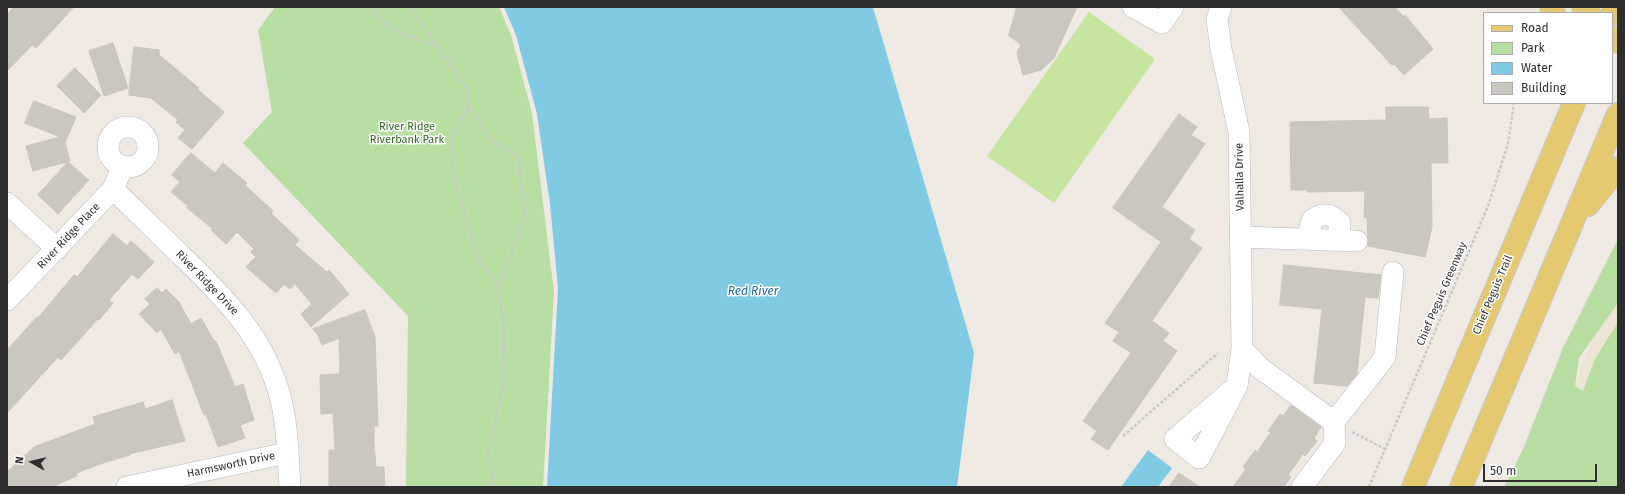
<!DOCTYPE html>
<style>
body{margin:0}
#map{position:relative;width:1625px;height:494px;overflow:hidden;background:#eee9e2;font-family:"Fira Sans",sans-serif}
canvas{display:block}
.frame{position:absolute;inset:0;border:8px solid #2e2e2e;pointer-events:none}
.legend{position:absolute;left:1483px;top:12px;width:130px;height:92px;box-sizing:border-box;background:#fff;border:1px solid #ababab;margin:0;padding:5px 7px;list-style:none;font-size:12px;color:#2e2e2e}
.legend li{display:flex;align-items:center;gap:8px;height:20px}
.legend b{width:20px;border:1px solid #ababab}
.north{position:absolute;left:12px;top:442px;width:40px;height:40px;-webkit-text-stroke:3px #fff;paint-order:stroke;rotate:278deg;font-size:11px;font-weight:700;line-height:16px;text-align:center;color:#2e2e2e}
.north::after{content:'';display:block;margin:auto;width:14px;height:18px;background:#2e2e2e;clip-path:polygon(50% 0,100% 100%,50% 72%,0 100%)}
.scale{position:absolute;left:1483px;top:464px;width:114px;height:18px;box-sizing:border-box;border:2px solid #2e2e2e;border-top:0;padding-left:5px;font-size:12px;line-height:14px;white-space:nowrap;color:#2e2e2e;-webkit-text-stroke:3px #fff;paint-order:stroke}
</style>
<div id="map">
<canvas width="1625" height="494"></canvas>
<div class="frame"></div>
<ul class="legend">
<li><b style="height:5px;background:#e5c970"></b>Road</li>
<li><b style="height:11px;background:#b8dea4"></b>Park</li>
<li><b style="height:11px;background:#80cae4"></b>Water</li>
<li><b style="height:11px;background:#cac7c0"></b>Building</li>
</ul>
<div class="north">N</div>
<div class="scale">50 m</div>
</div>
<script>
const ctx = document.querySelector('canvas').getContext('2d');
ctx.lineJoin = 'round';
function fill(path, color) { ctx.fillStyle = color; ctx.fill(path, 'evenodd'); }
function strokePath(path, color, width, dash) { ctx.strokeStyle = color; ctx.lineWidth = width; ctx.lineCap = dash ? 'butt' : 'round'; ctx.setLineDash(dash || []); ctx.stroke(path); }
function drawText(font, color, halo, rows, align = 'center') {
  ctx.font = font + ' "Fira Sans",sans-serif'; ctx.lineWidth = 3; ctx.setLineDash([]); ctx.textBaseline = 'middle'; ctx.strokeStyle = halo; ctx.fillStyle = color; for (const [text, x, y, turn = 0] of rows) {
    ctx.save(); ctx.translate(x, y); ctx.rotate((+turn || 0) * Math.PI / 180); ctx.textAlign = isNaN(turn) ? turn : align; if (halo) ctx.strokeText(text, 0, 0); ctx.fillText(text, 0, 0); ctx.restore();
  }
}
fill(new Path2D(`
 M 1618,290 L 1618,417 L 1576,386 L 1581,367 L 1593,339 Z`), '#ede5d4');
fill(new Path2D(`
 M 275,7 L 499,7 L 511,35 L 532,113 L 554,292 L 543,487 L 406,487 L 408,316 L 243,143 L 272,112 L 258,30 Z
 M 1618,239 L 1618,303 L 1579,358 L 1575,386 L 1583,391 L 1595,359 L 1618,322 L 1618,487 L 1504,487 L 1523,449 L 1563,348 Z`), '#b8dea4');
fill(new Path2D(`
 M 1089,12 L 1155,59 L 1054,203 L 987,156 Z`), '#c8e4a1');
fill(new Path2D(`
 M 504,7 L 873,7 L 974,353 L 957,487 L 547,487 L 558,288 L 550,204 L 537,114 L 516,35 Z
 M 1148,450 L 1172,468 L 1158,487 L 1121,487 Z`), '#80cae4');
const building = new Path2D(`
 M 14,7 L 74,7 L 36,48 L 32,45 L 7,71 L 7,15 Z
 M 1017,7 L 1077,7 L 1054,58 L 1041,70 L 1023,75 L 1017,53 L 1021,44 L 1009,36 Z
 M 1339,7 L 1395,7 L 1404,17 L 1405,15 L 1433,49 L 1404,75 L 1394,64 L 1392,65 Z
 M 113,43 L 128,88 L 104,96 L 89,51 Z
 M 134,47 L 159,50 L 159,55 L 199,88 L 197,89 L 224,112 L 192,149 L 178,138 L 185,130 L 176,122 L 178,120 L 151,98 L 129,95 Z
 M 75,68 L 101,95 L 84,113 L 57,86 Z
 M 34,101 L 76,117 L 65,143 L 70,161 L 33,171 L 26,146 L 60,137 L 25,123 Z
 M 1386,107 L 1428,107 L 1429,119 L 1447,118 L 1448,163 L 1431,163 L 1432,227 L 1425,257 L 1368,246 L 1367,218 L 1364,217 L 1365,191 L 1307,192 L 1308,190 L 1291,190 L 1290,122 L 1386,120 Z
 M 1179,114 L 1197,127 L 1191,135 L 1205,144 L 1162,207 L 1195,230 L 1189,239 L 1202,248 L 1152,321 L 1169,333 L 1163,341 L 1177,351 L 1108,450 L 1091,439 L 1097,431 L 1083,421 L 1131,353 L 1113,341 L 1119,332 L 1105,323 L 1161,242 L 1113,208 Z
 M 191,153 L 215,173 L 223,163 L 247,183 L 245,185 L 273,211 L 271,213 L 299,240 L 295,245 L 327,272 L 329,270 L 349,294 L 311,327 L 301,314 L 312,304 L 295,284 L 290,289 L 284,284 L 276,293 L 246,267 L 256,257 L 251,252 L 254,249 L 237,232 L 226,244 L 211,230 L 213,229 L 187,208 L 188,206 L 171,192 L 180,182 L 172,175 Z
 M 68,162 L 89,180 L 58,214 L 38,195 Z
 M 113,234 L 127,246 L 131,241 L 154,262 L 138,279 L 132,274 L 109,300 L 113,303 L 99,320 L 98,319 L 61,360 L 58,357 L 7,413 L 7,350 L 37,317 L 38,318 L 74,275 L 77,277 Z
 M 1284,265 L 1381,275 L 1378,298 L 1365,297 L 1357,374 L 1347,386 L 1314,383 L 1322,309 L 1280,305 Z
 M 157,288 L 162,293 L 166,289 L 179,302 L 191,324 L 201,318 L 214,341 L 216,341 L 235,387 L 243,384 L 254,420 L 240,425 L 245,438 L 218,447 L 206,414 L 204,415 L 179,351 L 175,354 L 161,329 L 157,333 L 139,314 L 150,304 L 145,299 Z
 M 365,310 L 375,337 L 378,426 L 374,426 L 374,443 L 376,467 L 384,467 L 385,487 L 329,487 L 329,450 L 335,450 L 333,413 L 321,414 L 320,375 L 340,374 L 339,338 L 322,345 L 318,335 L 313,329 Z
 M 172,400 L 185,441 L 129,454 L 130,455 L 103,463 L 76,473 L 77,476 L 52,487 L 7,487 L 7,472 L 34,447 L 95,424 L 93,417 L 143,402 L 145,409 Z
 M 1291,405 L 1321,427 L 1314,438 L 1317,441 L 1305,456 L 1303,454 L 1288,475 L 1291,477 L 1284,487 L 1233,487 L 1246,469 L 1243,467 L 1255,450 L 1257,452 L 1271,432 L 1268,431 L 1280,414 L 1283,416 Z
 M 1179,473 L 1200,487 L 1169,487 Z`);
fill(building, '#cac7c0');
strokePath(building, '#c9c4bb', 1);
const minor = new Path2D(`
 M 1133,7 L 1162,23 L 1173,7
 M 1221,7 L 1217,19 L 1221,49 L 1239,132 L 1242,349 L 1237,386 L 1199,458 L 1175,439 L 1237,386
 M108 147a20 20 0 1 1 40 0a20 20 0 1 1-40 0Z
 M 113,189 C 136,211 159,234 183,257 C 226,299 266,339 281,400 C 288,428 288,458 290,487
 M 7,203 L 57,249
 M 1241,237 L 1357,241
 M 1312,239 L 1310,228 L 1312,220 C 1323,212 1331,213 1340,223 L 1340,228 L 1335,240
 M 7,300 L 113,189 L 123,166
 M 1242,349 L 1260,368 L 1334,422 L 1335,443 L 1302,487
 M 1334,422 L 1385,357 L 1393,272
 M 127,487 L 287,453`);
const major = new Path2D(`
 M 1551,7 L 1554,13
 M 1583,7 L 1589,13
 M 1612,13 L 1615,7
 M 1612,36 L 1618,42
 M 1588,205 L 1618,168
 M 1413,487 L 1574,103
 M 1461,487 L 1618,114`);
strokePath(minor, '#b5b8c0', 22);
strokePath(major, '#c9c9c9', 24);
strokePath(new Path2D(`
 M 372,7 C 388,32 409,37 436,45
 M 410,7 L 467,89 L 468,106 L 451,140 L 454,179 L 478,260 L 498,286 L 504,334 L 502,392 L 488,453 L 494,487
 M 468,106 L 492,141 L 518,156 L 525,219 L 498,285
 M 1352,432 L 1385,449
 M 1123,436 L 1218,353
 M 1369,487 L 1488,206 L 1508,144 L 1514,103`), '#c9c9c9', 2.5, [3, 2]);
strokePath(minor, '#fff', 21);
strokePath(major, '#e5c970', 22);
drawText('11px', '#316623', '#fff', [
 ["River Ridge",407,127],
 ["Riverbank Park",407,140]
]);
drawText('11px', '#2e2e2e', '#fff', [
 ["Valhalla Drive",1240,177,-91],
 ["River Ridge Place",69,236,-47],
 ["River Ridge Drive",207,283,46],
 ["Chief Peguis Greenway",1442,294,-67],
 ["Chief Peguis Trail",1493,295,-67],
 ["Harmsworth Drive",231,465,-12]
]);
drawText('italic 12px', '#1b6b95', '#fff', [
 ["Red River",753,292]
]);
</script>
